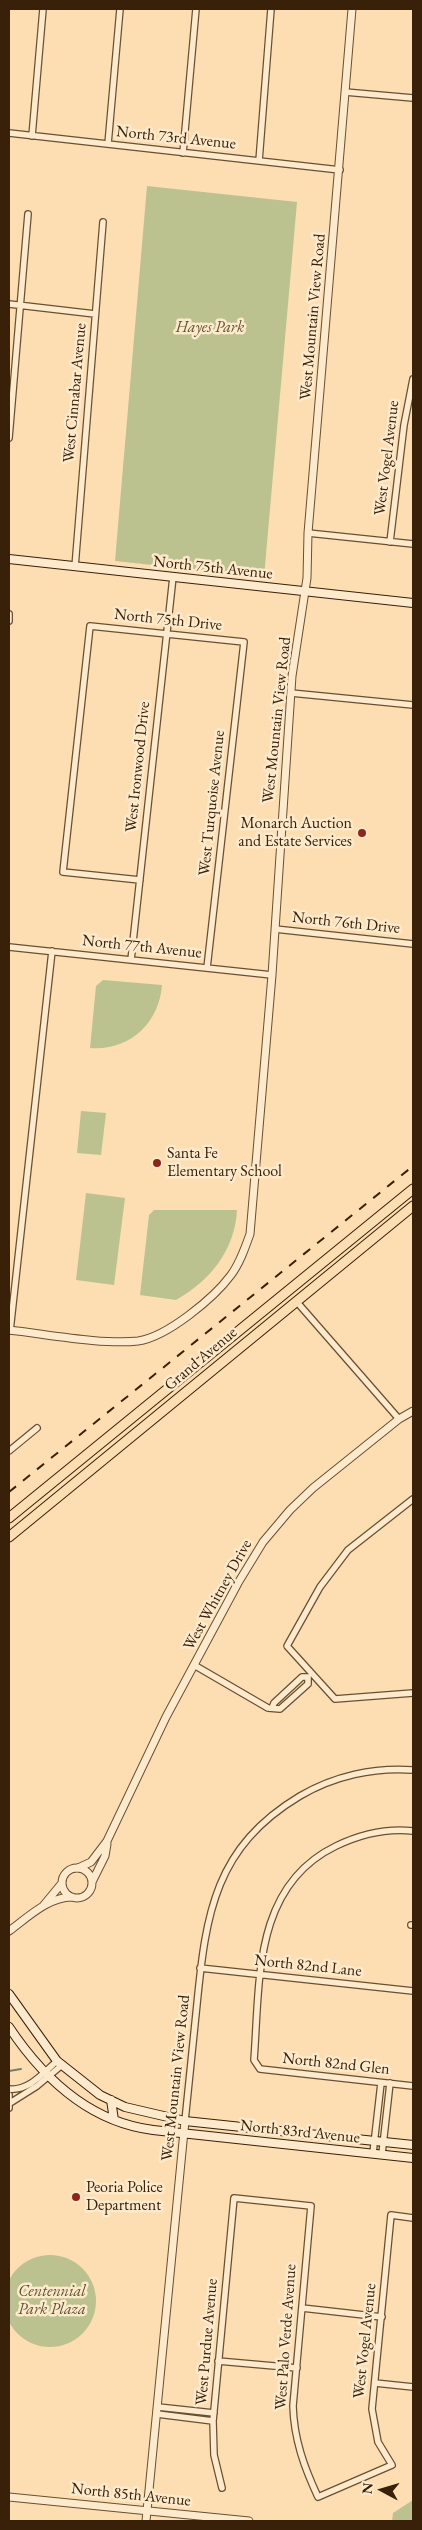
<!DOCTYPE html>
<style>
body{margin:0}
#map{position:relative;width:422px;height:2530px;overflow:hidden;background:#fcdeb2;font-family:"EB Garamond",serif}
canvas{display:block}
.frame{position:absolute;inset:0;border:10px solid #382108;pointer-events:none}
.north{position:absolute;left:357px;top:2465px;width:50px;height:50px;-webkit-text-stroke:4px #fdeacd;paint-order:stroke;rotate:276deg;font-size:14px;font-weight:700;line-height:20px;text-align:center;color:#382108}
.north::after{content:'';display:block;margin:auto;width:18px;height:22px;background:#382108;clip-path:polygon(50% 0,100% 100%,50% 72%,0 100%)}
</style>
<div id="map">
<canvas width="422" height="2530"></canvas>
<div class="frame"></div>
<div class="north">N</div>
</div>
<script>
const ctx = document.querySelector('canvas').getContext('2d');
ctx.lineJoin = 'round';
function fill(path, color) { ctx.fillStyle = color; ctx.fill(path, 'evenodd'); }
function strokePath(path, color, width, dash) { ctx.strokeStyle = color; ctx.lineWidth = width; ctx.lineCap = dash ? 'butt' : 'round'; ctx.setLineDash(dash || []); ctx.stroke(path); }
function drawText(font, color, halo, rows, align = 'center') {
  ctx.font = font + ' "EB Garamond",serif'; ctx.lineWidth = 5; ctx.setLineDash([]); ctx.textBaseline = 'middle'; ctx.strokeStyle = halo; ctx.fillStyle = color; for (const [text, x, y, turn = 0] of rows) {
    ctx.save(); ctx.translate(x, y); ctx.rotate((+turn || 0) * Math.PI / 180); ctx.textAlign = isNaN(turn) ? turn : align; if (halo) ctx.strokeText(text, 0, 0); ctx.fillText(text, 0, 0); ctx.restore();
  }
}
fill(new Path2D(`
 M 147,186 L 297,202 L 264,577 L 115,561 Z
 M 103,980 L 162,985 C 159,1024 129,1051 90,1048 L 96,986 Z
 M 81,1111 L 106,1113 L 101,1155 L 77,1153 Z
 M 86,1193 L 125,1198 L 114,1285 L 76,1280 Z
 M 154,1210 L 237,1210 C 235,1250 210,1281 176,1300 L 140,1295 L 149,1215 Z
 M4 2301a46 46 0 1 1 92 0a46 46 0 1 1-92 0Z
 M 413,2500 L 413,2521 L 392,2521 L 393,2513 Z`), '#bbc28f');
strokePath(new Path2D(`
 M 9,2071 L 21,2069`), '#767e6c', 2);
const minor = new Path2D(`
 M 345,92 L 413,98
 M 9,133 L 340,170
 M 32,136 L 43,9
 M 108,144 L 120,9
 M 183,153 L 196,9
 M 259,161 L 271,9
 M 9,304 L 95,314
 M 9,438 L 28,214
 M 308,533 L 413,544
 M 390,542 L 404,425 L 413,379
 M 75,567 L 103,222
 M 9,614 L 9,621
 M 291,693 L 413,705
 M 140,880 L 63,872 L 90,626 L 244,642 L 207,968
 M 275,929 L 413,944
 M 9,947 L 272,975
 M 131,960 L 173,577
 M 296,1301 L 399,1419
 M 10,1331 L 52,951
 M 9,1451 L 37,1428
 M 413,1499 L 348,1550 L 320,1587 L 287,1646 L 335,1699 L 413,1693
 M 194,1665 L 268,1708 L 280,1709 L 308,1684 L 308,1677 L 302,1677 L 274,1703 L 272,1708
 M 413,1831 C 386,1828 361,1834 336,1846 C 253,1886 260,1981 254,2060 L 260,2069 L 413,2086
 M 411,1925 L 413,1925
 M 200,1968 L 413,1991
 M 9,2089 C 29,2091 43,2073 57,2061
 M 9,2095 L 9,2108
 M 10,2103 L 37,2086 L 62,2065
 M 185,2121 C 189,2082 193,2043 197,2004 C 206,1913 215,1847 300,1796 C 334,1776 374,1767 413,1770
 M 373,2153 L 381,2083
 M 382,2154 L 390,2083
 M 302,2308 L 382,2317
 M 218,2361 L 297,2368
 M 375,2383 L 413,2387
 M 158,2407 L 214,2413
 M 157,2414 L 213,2421
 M 222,2488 L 214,2455 L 213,2421 L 234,2198 L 311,2206 L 293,2406 C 294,2439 304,2467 318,2497 L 392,2465 L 378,2442 L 372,2409 L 391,2215 L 413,2218`);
const tertiary = new Path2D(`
 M 9,1330 C 46,1334 103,1345 138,1341 C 167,1337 214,1298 231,1275 C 240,1263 245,1248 250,1234 L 272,975 L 292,676 L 307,578 L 308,533 L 352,9
 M 78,1868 L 91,1862 L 107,1841 L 166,1717 L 238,1583 L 263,1542 L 290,1510 L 313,1488 L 399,1419 L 413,1411
 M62 1883a15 15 0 1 1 30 0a15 15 0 1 1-30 0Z
 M 92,1882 L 105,1856 L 107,1844
 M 43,1906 L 62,1883
 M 9,1931 C 27,1918 48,1897 72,1897
 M 9,2497 L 249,2521
 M 146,2521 L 185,2121`);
const secondary = new Path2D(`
 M 9,559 L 413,603
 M 9,1994 L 57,2061 L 100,2095 L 125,2107 L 185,2121 L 413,2145
 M 9,2027 C 43,2078 89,2122 153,2130 L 413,2158
 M 111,2100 L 114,2120`);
const trunk = new Path2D(`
 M 9,1518 L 413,1189
 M 9,1537 L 413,1206`);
strokePath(minor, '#695032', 8);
strokePath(tertiary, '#695032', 9);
strokePath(secondary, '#382108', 10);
strokePath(trunk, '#382108', 11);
strokePath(minor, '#fdeacd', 5.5);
strokePath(tertiary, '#fdeacd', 7);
strokePath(secondary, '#fdeacd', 8);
strokePath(trunk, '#fcdeb2', 9);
strokePath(new Path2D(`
 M 9,1492 L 413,1166`), '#382108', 2, [9, 9]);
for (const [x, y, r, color] of [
 [362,833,5,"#8f2418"],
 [157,1163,5,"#8f2418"],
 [76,2197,5,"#8f2418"]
]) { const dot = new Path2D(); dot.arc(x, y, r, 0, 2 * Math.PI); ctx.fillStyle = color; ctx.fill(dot); strokePath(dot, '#fdeacd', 2); }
drawText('16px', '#382108', '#fdeacd', [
 ["North 73rd Avenue",176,138,6],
 ["West Mountain View Road",313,317,-85],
 ["West Cinnabar Avenue",75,393,-85],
 ["West Vogel Avenue",387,458,-83],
 ["North 75th Avenue",213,568,6],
 ["North 75th Drive",168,620,6],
 ["West Mountain View Road",277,720,-84],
 ["West Ironwood Drive",138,767,-84],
 ["West Turquoise Avenue",212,803,-84],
 ["North 76th Drive",346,923,6],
 ["North 77th Avenue",142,947,6],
 ["Grand Avenue",201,1359,-40],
 ["West Whitney Drive",218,1595,-61],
 ["North 82nd Lane",308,1966,6],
 ["North 82nd Glen",336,2064,6],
 ["West Mountain View Road",176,2078,-84],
 ["North 83rd Avenue",300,2132,6],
 ["West Palo Verde Avenue",286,2337,-86],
 ["West Vogel Avenue",365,2341,-84],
 ["West Purdue Avenue",207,2342,-85],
 ["North 85th Avenue",131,2495,6]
]);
drawText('italic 16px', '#5f5130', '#fdeacd', [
 ["Hayes Park",210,328],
 ["Centennial",52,2292],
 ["Park Plaza",52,2310]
]);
drawText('16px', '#382108', '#fdeacd', [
 ["Monarch Auction",352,824,"right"],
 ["and Estate Services",352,842,"right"],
 ["Santa Fe",167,1154],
 ["Elementary School",167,1172],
 ["Peoria Police",86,2188],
 ["Department",86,2206]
], 'left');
</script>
